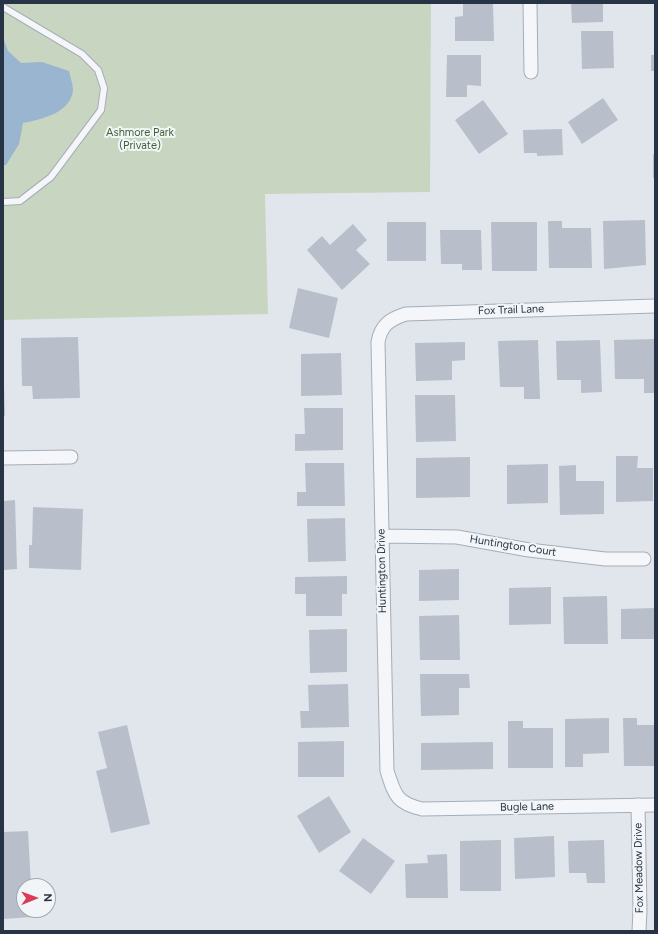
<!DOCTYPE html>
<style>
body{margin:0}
#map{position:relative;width:658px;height:934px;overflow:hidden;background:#e1e6ec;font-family:Figtree,sans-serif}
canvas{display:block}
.frame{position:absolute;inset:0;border:4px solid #273445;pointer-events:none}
.north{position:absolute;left:16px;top:878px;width:40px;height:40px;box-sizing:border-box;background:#f1f5f8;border:1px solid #a0a8b0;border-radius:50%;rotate:89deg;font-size:11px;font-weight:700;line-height:16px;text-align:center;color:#273445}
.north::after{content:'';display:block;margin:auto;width:14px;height:18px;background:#dd3959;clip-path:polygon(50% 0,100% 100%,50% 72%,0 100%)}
</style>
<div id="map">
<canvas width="658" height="934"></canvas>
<div class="frame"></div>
<div class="north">N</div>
</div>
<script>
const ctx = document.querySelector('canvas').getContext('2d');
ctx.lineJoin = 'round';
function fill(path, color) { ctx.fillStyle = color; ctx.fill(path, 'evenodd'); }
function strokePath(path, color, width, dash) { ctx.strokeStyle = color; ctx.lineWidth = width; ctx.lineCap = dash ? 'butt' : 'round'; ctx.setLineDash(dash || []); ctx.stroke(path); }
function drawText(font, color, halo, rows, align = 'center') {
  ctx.font = font + ' Figtree,sans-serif'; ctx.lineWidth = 4; ctx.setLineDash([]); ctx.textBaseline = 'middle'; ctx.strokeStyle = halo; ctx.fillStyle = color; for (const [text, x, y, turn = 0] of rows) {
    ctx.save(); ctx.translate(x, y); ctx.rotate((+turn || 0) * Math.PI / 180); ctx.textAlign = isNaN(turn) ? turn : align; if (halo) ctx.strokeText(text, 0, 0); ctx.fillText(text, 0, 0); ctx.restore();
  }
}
fill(new Path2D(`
 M 3,3 L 431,3 L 430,192 L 265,194 L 268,314 L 3,320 Z`), '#c8d6c1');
fill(new Path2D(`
 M 3,37 L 8,51 L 21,63 L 42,62 L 69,71 C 70,76 73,84 73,90 C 71,113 42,119 23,123 L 19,144 L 6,165 L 3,165 Z`), '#99b5cf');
fill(new Path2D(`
 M 493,3 L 494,41 L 455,41 L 455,17 L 463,16 L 463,4 Z
 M 571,3 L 603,3 L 603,22 L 572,23 Z
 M 581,31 L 613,31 L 614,68 L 582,69 Z
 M 447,55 L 481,55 L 481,86 L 467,85 L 467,97 L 446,97 Z
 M 651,55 L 655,55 L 655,71 L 651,71 Z
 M 603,98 L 618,120 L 582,144 L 568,122 Z
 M 483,100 L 508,134 L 479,154 L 455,120 Z
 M 562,129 L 563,155 L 537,156 L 537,153 L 524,153 L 523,130 Z
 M 653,154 L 655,154 L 655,178 L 653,178 Z
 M 645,220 L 646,265 L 604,269 L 603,221 Z
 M 548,221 L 562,221 L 562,228 L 591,228 L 592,268 L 549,268 Z
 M 387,222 L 426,222 L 426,261 L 387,261 Z
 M 491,222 L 537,222 L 537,271 L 492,271 Z
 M 353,224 L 367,240 L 356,250 L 370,264 L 342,290 L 307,250 L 322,236 L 330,245 Z
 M 440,230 L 481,230 L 482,270 L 462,270 L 462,264 L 441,264 Z
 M 298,288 L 338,298 L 329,338 L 289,328 Z
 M 78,337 L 80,398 L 33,399 L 32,386 L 22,386 L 21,338 Z
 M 655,339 L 655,393 L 644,393 L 644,379 L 615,379 L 614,340 Z
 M 538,340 L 540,399 L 524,399 L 524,387 L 500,387 L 498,341 Z
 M 600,340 L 602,392 L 581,393 L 581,380 L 557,380 L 556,341 Z
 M 465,342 L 465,360 L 452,361 L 452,380 L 416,381 L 415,343 Z
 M 341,353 L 342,395 L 301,396 L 301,354 Z
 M 3,384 L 4,384 L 5,416 L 3,416 Z
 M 415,395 L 455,395 L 456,441 L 416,442 Z
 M 304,408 L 343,408 L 343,450 L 295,451 L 295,434 L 305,434 Z
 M 616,456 L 638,456 L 637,468 L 653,468 L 653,501 L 616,502 Z
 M 470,457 L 470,497 L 416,498 L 416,458 Z
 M 305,463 L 344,463 L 345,506 L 297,506 L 297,492 L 306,492 Z
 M 548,464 L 548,503 L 507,504 L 507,465 Z
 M 576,465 L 576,481 L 604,481 L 604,514 L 560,515 L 559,466 Z
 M 15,500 L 17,569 L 3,570 L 3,501 Z
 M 33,507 L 83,509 L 81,570 L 29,568 L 29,545 L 32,545 Z
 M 345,518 L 346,561 L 308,562 L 307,519 Z
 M 459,569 L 459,600 L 419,601 L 419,570 Z
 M 347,576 L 347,594 L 342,594 L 342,616 L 306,616 L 306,594 L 295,594 L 295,577 Z
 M 551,587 L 551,624 L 509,625 L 509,588 Z
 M 607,596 L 608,644 L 564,644 L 563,597 Z
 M 655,608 L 655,639 L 621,639 L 621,609 Z
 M 459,615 L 460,660 L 420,660 L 419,616 Z
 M 347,629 L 347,672 L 310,673 L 309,630 Z
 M 420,674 L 469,674 L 470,688 L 459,688 L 459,715 L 421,716 Z
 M 348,684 L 349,727 L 301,728 L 300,711 L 309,711 L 308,685 Z
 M 609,718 L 609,753 L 583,754 L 583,767 L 565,767 L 565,719 Z
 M 623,718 L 637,718 L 637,725 L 655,725 L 655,766 L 624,766 Z
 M 508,721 L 523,721 L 523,728 L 553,728 L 553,768 L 508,768 Z
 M 127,725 L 150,824 L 111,833 L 96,771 L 107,768 L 98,732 Z
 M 344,741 L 344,777 L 298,777 L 298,742 Z
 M 493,742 L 493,769 L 421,770 L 421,743 Z
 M 329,796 L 351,832 L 319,853 L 297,816 Z
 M 28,831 L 31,886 L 24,886 L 24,910 L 32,910 L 32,917 L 3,919 L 3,832 Z
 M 554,836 L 555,877 L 515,879 L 514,838 Z
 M 363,838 L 395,861 L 371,894 L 339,871 Z
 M 501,840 L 501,891 L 460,891 L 460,841 Z
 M 604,840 L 605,883 L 587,883 L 586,873 L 569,873 L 568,841 Z
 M 447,854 L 448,898 L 406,898 L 405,864 L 428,863 L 427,855 Z`), '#b8bfca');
const service = new Path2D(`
 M 3,7 L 82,54 L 98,70 L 104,88 L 101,110 L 51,177 L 20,201 L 3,202`);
const minor = new Path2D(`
 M 530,3 L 531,72
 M 655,306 L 406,314 C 390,319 381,325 378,342 L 387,771 C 395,795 396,803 422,809 L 655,805
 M 3,458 L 71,457
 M 382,536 L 457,537 L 529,550 L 605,559 L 644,559
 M 638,805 L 640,910 L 639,931`);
strokePath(service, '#a5adb7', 8);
strokePath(minor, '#a5adb7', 15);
strokePath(service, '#f5f6f9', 6);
strokePath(minor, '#f5f6f9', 13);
drawText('11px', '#3e6333', '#f1f5f8', [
 ["Ashmore Park",140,133],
 ["(Private)",140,146]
]);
drawText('11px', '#273445', '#f1f5f8', [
 ["Fox Trail Lane",511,310,-2],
 ["Huntington Court",513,546,9],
 ["Huntington Drive",382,571,-91],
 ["Bugle Lane",527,807,-1],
 ["Fox Meadow Drive",639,868,-91]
]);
</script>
